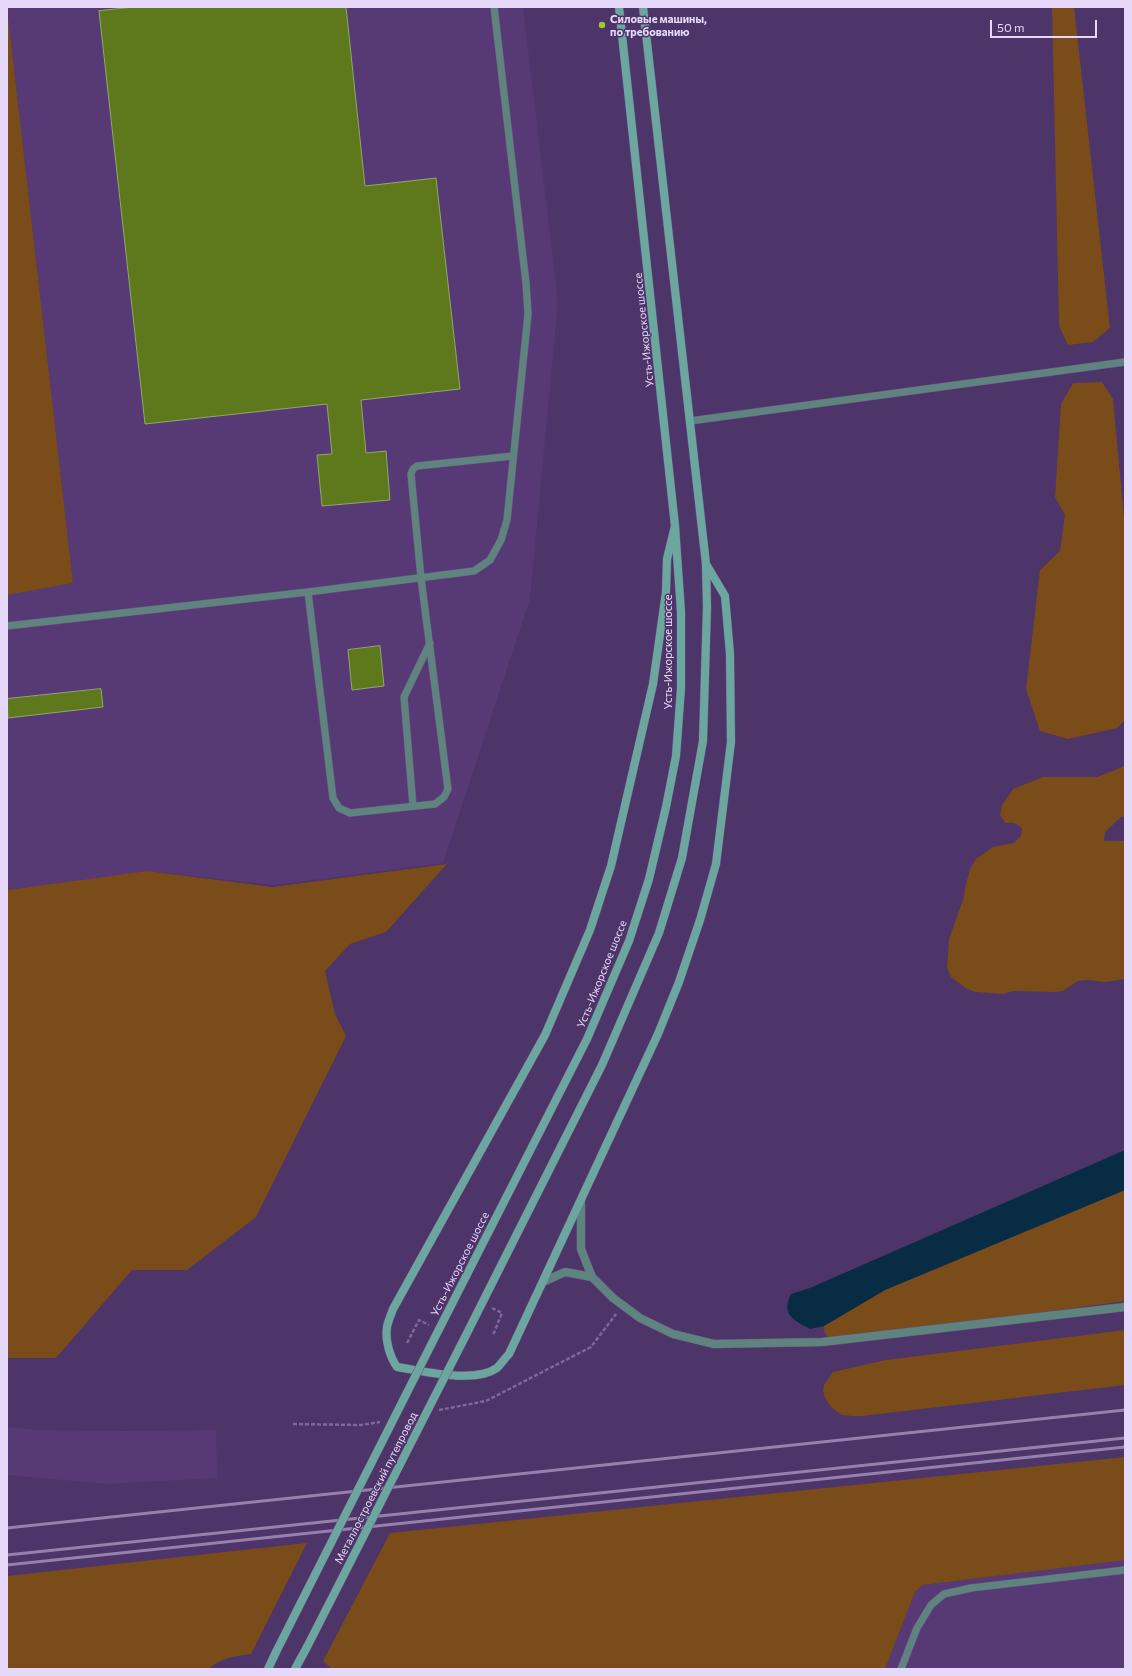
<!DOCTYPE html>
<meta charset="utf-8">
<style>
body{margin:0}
#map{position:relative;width:1132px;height:1676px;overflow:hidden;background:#4d3469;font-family:Commissioner,sans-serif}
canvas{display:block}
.frame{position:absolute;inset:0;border:8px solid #e6d8f8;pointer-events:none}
.scale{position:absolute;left:990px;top:20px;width:107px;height:18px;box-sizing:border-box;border:2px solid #e6d8f8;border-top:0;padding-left:5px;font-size:12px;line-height:14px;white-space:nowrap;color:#e6d8f8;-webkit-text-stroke:3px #4d3469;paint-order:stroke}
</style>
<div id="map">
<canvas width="1132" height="1676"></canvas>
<div class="frame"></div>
<div class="scale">50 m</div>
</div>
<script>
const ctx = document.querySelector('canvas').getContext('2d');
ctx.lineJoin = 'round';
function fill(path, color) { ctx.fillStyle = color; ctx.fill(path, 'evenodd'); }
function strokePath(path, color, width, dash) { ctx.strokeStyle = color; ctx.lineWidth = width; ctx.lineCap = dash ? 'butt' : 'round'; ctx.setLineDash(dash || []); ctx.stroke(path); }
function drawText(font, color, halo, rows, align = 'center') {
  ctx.font = font + ' Commissioner,sans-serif'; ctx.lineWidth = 3; ctx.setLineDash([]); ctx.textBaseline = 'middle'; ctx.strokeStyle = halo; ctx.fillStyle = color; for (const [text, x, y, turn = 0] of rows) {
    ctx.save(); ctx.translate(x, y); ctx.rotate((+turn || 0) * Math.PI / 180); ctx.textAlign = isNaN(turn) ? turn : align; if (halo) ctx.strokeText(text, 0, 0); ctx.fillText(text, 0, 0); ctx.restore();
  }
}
fill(new Path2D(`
 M 7,7 L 523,7 L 558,302 L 530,599 L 443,863 L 274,885 L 147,871 L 7,890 L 7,595 L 73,583 Z
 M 7,1427 L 41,1430 L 120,1431 L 216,1430 L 217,1478 L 107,1484 L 7,1475 Z
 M 1125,1560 L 1125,1669 L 885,1669 L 915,1592 L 923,1585 Z`), '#573976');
fill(new Path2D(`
 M 7,7 L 73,583 L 7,595 Z
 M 1052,7 L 1074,7 L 1110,328 L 1093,342 L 1068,345 L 1059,326 Z
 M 1102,382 L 1113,399 L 1125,529 L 1125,720 L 1117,728 L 1068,739 L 1040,731 L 1026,689 L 1040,570 L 1060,551 L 1065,515 L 1055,497 L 1061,404 L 1073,383 Z
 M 1125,766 L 1125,817 L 1121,817 L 1105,832 L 1104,841 L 1125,841 L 1125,979 L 1106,982 L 1088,980 L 1078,981 L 1063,991 L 1054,992 L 1013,991 L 1003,994 L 976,992 L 967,989 L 951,977 L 947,968 L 949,939 L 964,897 L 965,888 L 970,869 L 976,859 L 993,847 L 1014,843 L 1021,836 L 1022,828 L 1014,823 L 1005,823 L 1000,815 L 1002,805 L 1013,789 L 1043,777 L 1097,777 Z
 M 447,864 L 386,932 L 350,944 L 325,971 L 335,1014 L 346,1036 L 256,1217 L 187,1270 L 132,1270 L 56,1358 L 7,1358 L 7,890 L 147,871 L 273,887 Z
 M 1125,1190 L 1125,1301 L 840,1340 C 830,1337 824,1339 824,1326 L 885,1290 Z
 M 1125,1330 L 1125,1385 L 862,1416 C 856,1416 849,1416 843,1415 C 833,1411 820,1397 824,1385 C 826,1381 831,1376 833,1372 L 886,1360 Z
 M 1125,1457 L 1125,1560 L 923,1585 L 915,1592 L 885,1669 L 332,1669 L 323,1661 L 390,1533 Z
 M 307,1543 L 251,1654 C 235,1656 221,1658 208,1669 L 7,1669 L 7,1576 Z`), '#794c19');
fill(new Path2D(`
 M 1125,1150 L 1125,1190 L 885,1290 L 824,1326 L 810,1329 C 793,1320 781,1314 791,1294 L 810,1288 Z`), '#092c45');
const building = new Path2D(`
 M 135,7 L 346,7 L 365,186 L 436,178 L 460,389 L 361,400 L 366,453 L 386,451 L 390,500 L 322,506 L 317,455 L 332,454 L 327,404 L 145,424 L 99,11 Z
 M 380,646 L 384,686 L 352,690 L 348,650 Z
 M 101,689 L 103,707 L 8,718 L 7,699 Z`);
fill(building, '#5e791c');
strokePath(building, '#91a867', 1);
const lane = new Path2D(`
 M 690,421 L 1125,362
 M 308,592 L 333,798 L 339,808 L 350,813 L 435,804 L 444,797 L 448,789 L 421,578 L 411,474 L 413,469 L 417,466 L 513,456
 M 7,626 L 308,592 L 474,571 L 490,560 L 501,540 L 507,520 L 528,314 L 526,283 L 494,7
 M 413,806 L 404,697 L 430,643
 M 901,1669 L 917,1628 L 931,1605 L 944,1594 L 971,1588 L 1125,1570`);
const street = new Path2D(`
 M 581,1203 L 581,1249 L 592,1277 L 613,1298 L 640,1318 L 673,1334 L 714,1344 L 822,1342 L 1125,1307
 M 545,1281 L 565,1272 L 592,1277`);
const secondary = new Path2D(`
 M 675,526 L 667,559 L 666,592 L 653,684 L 611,866 L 590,930 L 545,1035 L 393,1309 C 391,1315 388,1321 387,1327 C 385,1341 390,1357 397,1367 C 424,1371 474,1384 497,1368 C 501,1364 505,1358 509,1354 L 658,1034 L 679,982 L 700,920 L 716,864 L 731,742 L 730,654 L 725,596 L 706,564
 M 464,1339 L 602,1065 L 659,933 L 682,858 L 703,741 L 707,607 L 706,564 L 643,7
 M 432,1343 L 587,1039 L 629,941 L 649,879 L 666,807 L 676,756 L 681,688 L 681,612 L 675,526 L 619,7
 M 268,1669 L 276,1652
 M 295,1669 L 307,1647`);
strokePath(lane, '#695283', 8);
strokePath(street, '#695283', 9);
strokePath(secondary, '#695283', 9);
strokePath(new Path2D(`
 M 492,1308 L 502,1313 L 493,1335
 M 407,1343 L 419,1320 L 429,1325
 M 439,1410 L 486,1401 L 591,1347 L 616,1314
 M 293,1424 L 361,1425 L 380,1422`), '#7d6896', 2.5, [4, 2]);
strokePath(lane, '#5f837e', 7);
strokePath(street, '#5f837e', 8);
strokePath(secondary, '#6ca79f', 8);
strokePath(new Path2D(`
 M 7,1528 L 1125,1410
 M 7,1555 L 1125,1438
 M 7,1565 L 1125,1447`), '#9581ac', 3);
const secondaryBridge = new Path2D(`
 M 307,1647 L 464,1339
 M 276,1652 L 432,1343`);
strokePath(secondaryBridge, '#695283', 9, []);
strokePath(secondaryBridge, '#6ca79f', 8);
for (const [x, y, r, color] of [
 [602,25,4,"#9eca2f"]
]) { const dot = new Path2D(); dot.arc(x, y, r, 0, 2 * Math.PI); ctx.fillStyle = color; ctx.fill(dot); strokePath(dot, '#4d3469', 1.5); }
drawText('bold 11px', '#e6d8f8', '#4d3469', [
 ["Силовые машины,",610,19],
 ["по требованию",610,32]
], 'left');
drawText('11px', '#e6d8f8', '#4d3469', [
 ["Усть-Ижорское шоссе",644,330,-96],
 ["Усть-Ижорское шоссе",668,652,-90],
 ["Усть-Ижорское шоссе",602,974,-68],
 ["Усть-Ижорское шоссе",460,1264,-63],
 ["Металлостроевский путепровод",376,1488,-63]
]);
</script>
